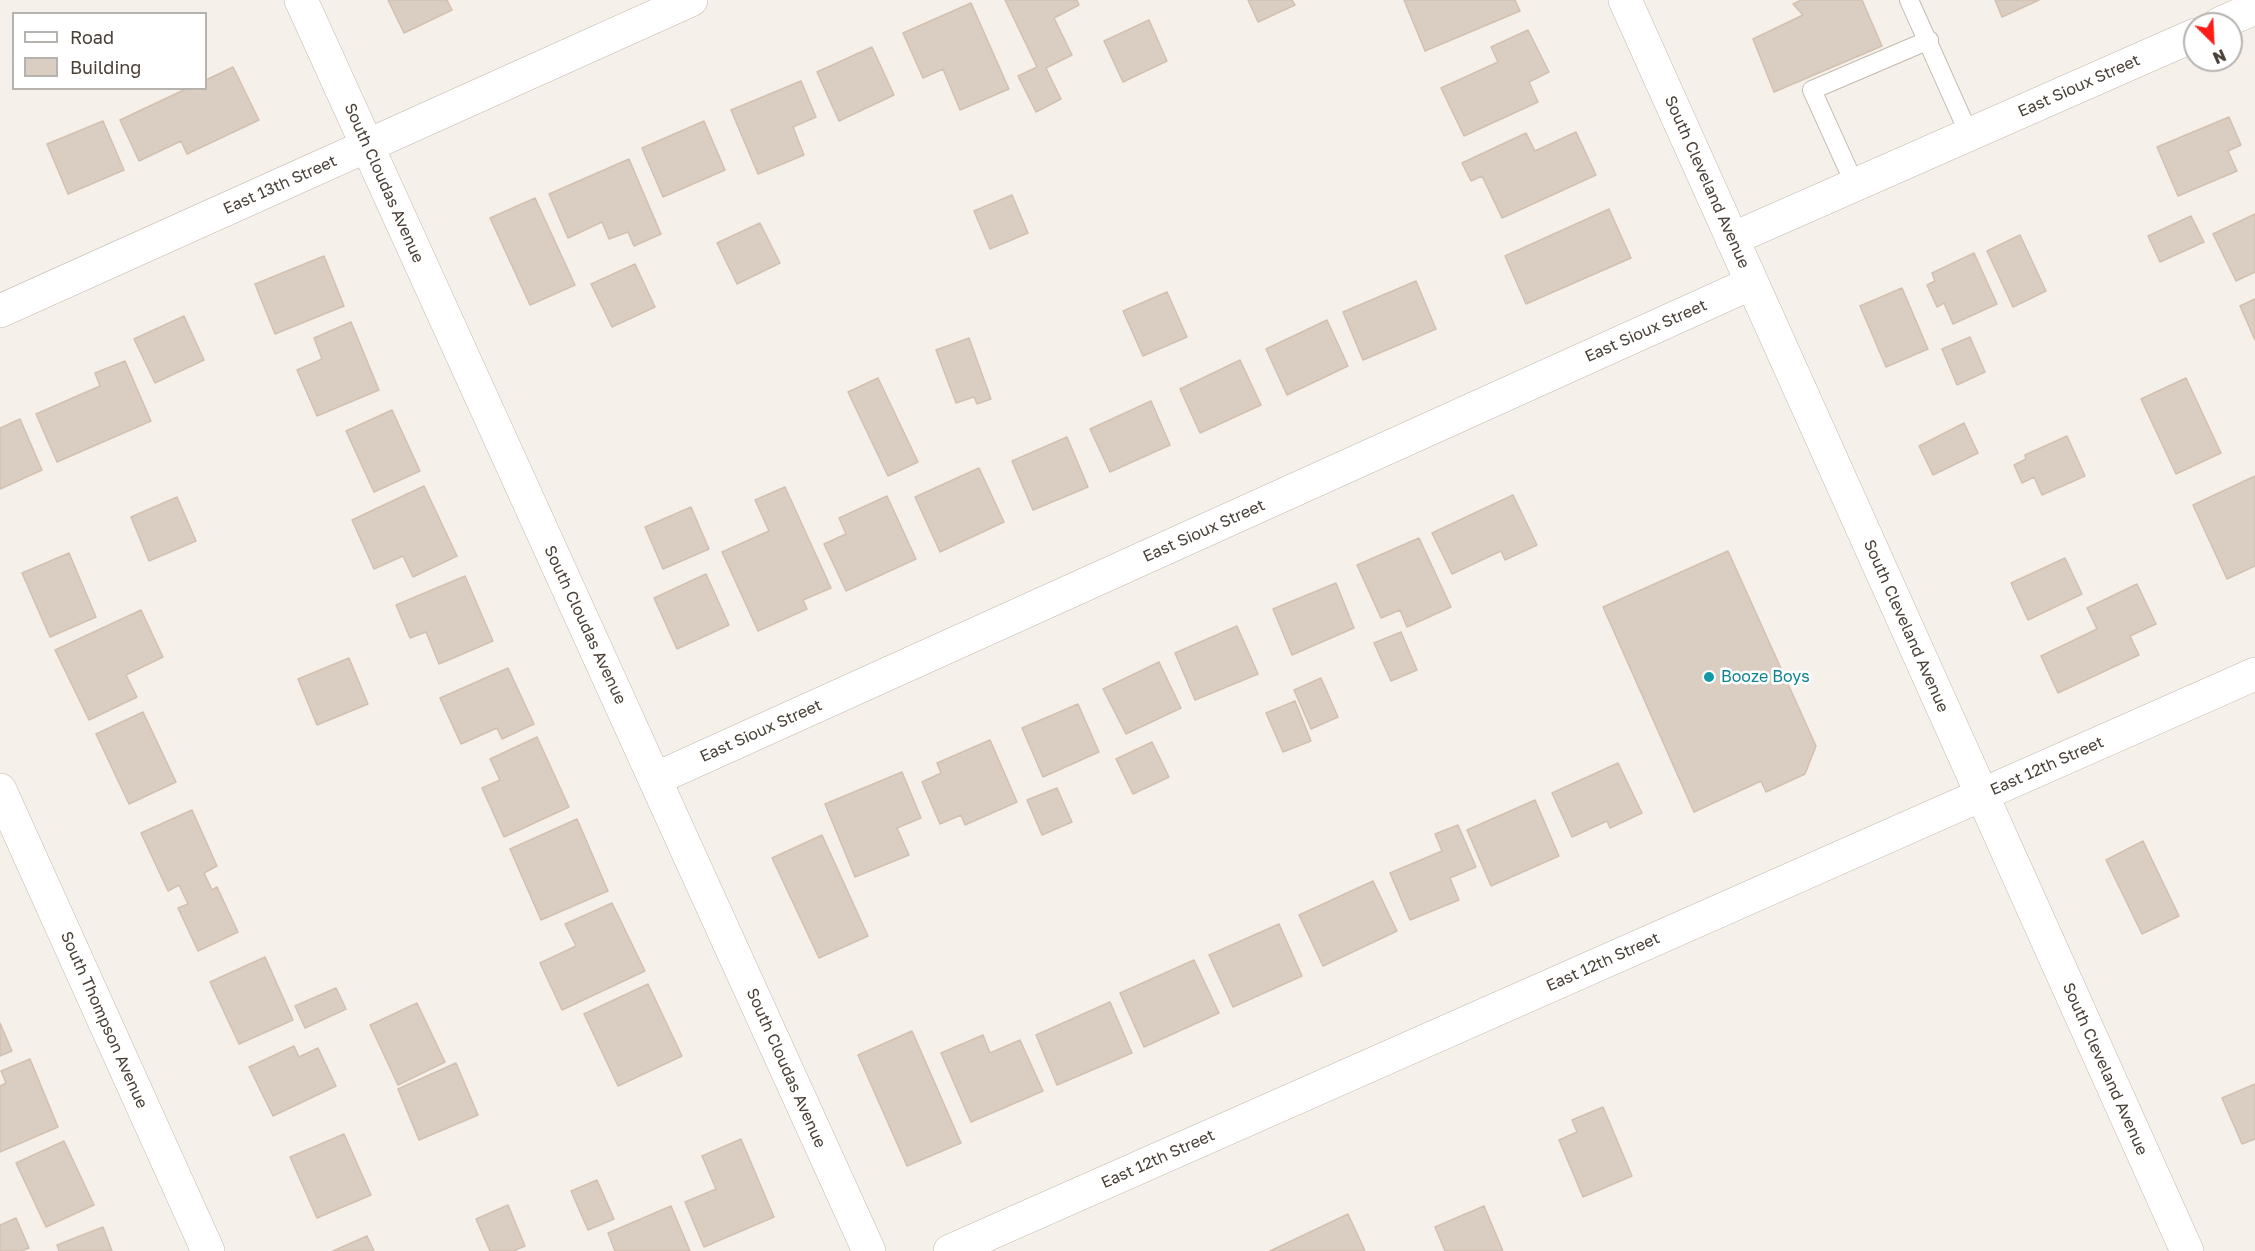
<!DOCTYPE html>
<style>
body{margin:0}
#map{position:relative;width:2255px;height:1251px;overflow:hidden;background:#f5f0e9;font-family:"Golos Text",sans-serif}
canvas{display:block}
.legend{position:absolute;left:12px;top:12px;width:195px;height:78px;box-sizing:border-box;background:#fff;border:2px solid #b6b3af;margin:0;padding:8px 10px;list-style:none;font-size:18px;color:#494037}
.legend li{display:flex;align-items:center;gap:12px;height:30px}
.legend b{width:30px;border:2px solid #b6b3af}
.north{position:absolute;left:2183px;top:12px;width:60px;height:60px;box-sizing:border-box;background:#fff;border:2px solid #b6b3af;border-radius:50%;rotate:156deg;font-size:16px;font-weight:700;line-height:24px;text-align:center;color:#494037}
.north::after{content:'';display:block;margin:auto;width:21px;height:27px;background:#fd1c18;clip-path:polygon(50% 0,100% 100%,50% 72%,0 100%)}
</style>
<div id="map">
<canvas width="2255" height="1251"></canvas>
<ul class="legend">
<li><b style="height:8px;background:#fff"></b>Road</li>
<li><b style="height:16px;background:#dacdc1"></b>Building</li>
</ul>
<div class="north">N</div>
</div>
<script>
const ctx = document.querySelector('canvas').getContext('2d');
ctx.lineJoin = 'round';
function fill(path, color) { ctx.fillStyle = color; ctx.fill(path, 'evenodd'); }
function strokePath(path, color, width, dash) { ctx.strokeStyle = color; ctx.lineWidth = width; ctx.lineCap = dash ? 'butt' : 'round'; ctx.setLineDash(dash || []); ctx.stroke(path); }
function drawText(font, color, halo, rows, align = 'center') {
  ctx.font = font + ' "Golos Text",sans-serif'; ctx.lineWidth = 5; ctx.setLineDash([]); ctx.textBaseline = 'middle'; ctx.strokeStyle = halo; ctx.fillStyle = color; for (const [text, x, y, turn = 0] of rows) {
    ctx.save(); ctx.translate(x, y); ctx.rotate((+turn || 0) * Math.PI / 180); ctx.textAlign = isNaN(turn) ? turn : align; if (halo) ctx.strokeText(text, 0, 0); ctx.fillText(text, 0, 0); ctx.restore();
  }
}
const building = new Path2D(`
 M 388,0 L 447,0 L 452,10 L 404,33 Z
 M 1005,0 L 1077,0 L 1079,5 L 1054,18 L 1072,55 L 1046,68 L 1061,99 L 1036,112 L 1018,76 L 1037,67 Z
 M 1248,0 L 1292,0 L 1295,5 L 1258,22 Z
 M 1404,0 L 1515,0 L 1520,11 L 1425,51 Z
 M 1862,0 L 1882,46 L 1774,92 L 1753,39 L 1803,15 L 1793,4 L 1801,0 Z
 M 1995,0 L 2039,0 L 2002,17 Z
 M 971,3 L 1009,89 L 960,110 L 943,69 L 923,78 L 903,33 Z
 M 1149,20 L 1167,61 L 1123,82 L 1104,41 Z
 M 1528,30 L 1549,72 L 1529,82 L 1538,102 L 1464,136 L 1441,88 L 1498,62 L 1491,47 Z
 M 872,47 L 894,95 L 839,121 L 817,72 Z
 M 233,67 L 259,120 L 187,154 L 181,141 L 139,161 L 120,120 L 188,88 L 206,88 L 206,80 Z
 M 801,81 L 816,117 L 793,127 L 804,155 L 758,174 L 731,110 Z
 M 2229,117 L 2241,145 L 2228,151 L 2237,171 L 2178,196 L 2157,147 Z
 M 103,121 L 124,170 L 68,194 L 47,144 Z
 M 704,121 L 725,170 L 663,197 L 642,148 Z
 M 1576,132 L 1596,175 L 1502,218 L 1482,176 L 1471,181 L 1462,163 L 1526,133 L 1535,151 Z
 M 629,159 L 661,234 L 634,246 L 628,232 L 609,239 L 602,222 L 568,238 L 549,194 Z
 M 1012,195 L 1028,233 L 990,249 L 974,211 Z
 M 535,198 L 575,285 L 530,305 L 490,218 Z
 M 1609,209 L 1631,258 L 1526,304 L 1505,256 Z
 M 2255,214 L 2255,272 L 2236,281 L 2213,234 Z
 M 2191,216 L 2204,242 L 2160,262 L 2148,236 Z
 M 760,223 L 780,263 L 737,284 L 717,243 Z
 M 2020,235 L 2046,291 L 2013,307 L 1987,251 Z
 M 1974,253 L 1997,304 L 1953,324 L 1944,303 L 1937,307 L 1927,285 L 1935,281 L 1932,273 Z
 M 324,256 L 344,306 L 275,334 L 255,284 Z
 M 635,264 L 655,307 L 612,327 L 591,284 Z
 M 1416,281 L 1436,329 L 1363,360 L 1343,312 Z
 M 1902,288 L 1928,349 L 1886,367 L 1860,306 Z
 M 1167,292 L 1187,337 L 1143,356 L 1123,311 Z
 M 2255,299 L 2255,340 L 2240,306 Z
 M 184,316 L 204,360 L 155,383 L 134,339 Z
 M 1327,320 L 1348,366 L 1287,395 L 1266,349 Z
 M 351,322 L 379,390 L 317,416 L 297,370 L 322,359 L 314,338 Z
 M 1970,337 L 1985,372 L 1957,385 L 1942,349 Z
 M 969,338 L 991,399 L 977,404 L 974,397 L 956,403 L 936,350 Z
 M 1240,360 L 1261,405 L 1200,433 L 1180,389 Z
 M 125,361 L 151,421 L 57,462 L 36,414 L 100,386 L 95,373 Z
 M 878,378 L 918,462 L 888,476 L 848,392 Z
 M 2186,378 L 2221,453 L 2176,474 L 2141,399 Z
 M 1151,401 L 1170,445 L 1110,472 L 1090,429 Z
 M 392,410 L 420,471 L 374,492 L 346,431 Z
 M 20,419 L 42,470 L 0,489 L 0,428 Z
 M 1964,423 L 1978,453 L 1933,475 L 1919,446 Z
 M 2067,436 L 2085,476 L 2042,495 L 2034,477 L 2022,483 L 2014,465 L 2026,459 L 2025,455 Z
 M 1067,437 L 1088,487 L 1033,510 L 1012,461 Z
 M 979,468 L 1004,522 L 940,552 L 915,497 Z
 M 2255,476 L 2255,566 L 2227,579 L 2193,505 Z
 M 424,486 L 457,556 L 413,577 L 403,556 L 374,569 L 352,520 Z
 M 785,487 L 831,588 L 803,600 L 807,609 L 758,631 L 722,552 L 769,531 L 755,500 Z
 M 1513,495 L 1537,545 L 1505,560 L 1501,551 L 1452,574 L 1432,533 Z
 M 887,496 L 916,559 L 846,591 L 824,544 L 846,534 L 839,518 Z
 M 177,497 L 196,541 L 149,561 L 131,517 Z
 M 691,507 L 709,549 L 663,569 L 645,527 Z
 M 1419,538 L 1451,607 L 1407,627 L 1400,610 L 1381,618 L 1357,565 Z
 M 1728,551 L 1816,746 L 1805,774 L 1766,792 L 1761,781 L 1694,812 L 1603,607 Z
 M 69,553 L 96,617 L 50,637 L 22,573 Z
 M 2065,558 L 2082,594 L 2028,620 L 2011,583 Z
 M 706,574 L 729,625 L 677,649 L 654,598 Z
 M 465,576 L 493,641 L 439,664 L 426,632 L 410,638 L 396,605 Z
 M 1336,583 L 1354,628 L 1292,655 L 1273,609 Z
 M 2137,584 L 2156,624 L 2130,636 L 2139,655 L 2058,693 L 2041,656 L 2097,629 L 2087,608 Z
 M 141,610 L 163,657 L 126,675 L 137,697 L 89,720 L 55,650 Z
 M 1237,626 L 1258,674 L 1195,700 L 1175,653 Z
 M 1401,632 L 1417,670 L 1391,681 L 1374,643 Z
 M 349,658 L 368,704 L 317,725 L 298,679 Z
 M 1159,662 L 1181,708 L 1126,734 L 1103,689 Z
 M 508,668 L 534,724 L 502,739 L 497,728 L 461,744 L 440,698 Z
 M 1321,678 L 1338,717 L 1311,729 L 1294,690 Z
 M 1295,701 L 1311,741 L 1283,752 L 1266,713 Z
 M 1078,704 L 1099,752 L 1043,777 L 1022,728 Z
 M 143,712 L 176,782 L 129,804 L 96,734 Z
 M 537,737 L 569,807 L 504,837 L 482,788 L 500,780 L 490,759 Z
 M 990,740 L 1017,802 L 965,825 L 961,815 L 940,824 L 922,782 L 941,773 L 937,763 Z
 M 1152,742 L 1169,777 L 1133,794 L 1116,759 Z
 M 1618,763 L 1642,813 L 1610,828 L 1607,821 L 1572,837 L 1552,793 Z
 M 902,772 L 921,818 L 897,828 L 909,855 L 855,877 L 825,804 Z
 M 1057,788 L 1072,822 L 1042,835 L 1027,800 Z
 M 1535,800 L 1559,856 L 1491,886 L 1467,830 Z
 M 192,810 L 217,866 L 204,873 L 212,890 L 217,887 L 238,932 L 198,951 L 178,908 L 188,904 L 179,885 L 168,891 L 141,833 Z
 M 577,819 L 608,891 L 541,920 L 510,849 Z
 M 1458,825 L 1476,867 L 1450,878 L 1459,900 L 1410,920 L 1390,873 L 1442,851 L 1435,834 Z
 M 822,835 L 868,936 L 819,958 L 772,858 Z
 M 2143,841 L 2179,916 L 2142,934 L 2106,860 Z
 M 1373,881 L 1397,931 L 1323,966 L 1299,915 Z
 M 612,903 L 645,971 L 562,1010 L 540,963 L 576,946 L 565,924 Z
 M 1279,924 L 1302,976 L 1233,1007 L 1209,955 Z
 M 265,957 L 293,1020 L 239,1044 L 210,982 Z
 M 1194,960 L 1219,1013 L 1144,1047 L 1120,993 Z
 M 648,984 L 682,1056 L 618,1086 L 584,1014 Z
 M 336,988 L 346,1009 L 305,1028 L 295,1006 Z
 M 1110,1002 L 1132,1053 L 1057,1085 L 1036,1035 Z
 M 417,1003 L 445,1062 L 398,1085 L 370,1025 Z
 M 0,1023 L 12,1051 L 0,1056 Z
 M 912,1031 L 961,1143 L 907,1166 L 858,1055 Z
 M 983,1035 L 990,1053 L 1020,1040 L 1043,1091 L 971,1122 L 941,1053 Z
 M 294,1046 L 299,1057 L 318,1048 L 336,1086 L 273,1116 L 249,1067 Z
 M 30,1059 L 58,1127 L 0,1152 L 0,1086 L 6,1083 L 1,1071 Z
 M 456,1063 L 478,1115 L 419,1140 L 398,1089 Z
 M 2255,1084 L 2255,1139 L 2242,1144 L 2222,1098 Z
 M 1603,1107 L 1632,1176 L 1583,1197 L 1559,1140 L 1577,1132 L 1572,1120 Z
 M 344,1134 L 371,1195 L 317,1218 L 290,1157 Z
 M 741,1139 L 774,1217 L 704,1247 L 685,1202 L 716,1189 L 702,1156 Z
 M 64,1141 L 94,1205 L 46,1227 L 16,1163 Z
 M 597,1180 L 614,1219 L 588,1230 L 571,1191 Z
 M 508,1205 L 525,1246 L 513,1251 L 490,1251 L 476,1219 Z
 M 671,1206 L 690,1251 L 615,1251 L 608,1233 Z
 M 1484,1206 L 1503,1251 L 1445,1251 L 1435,1227 Z
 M 1348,1214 L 1365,1251 L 1270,1251 Z
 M 16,1218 L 29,1248 L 21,1251 L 0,1251 L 0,1225 Z
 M 103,1227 L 112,1251 L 59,1251 L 57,1245 Z
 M 367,1236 L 374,1251 L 333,1251 Z`);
fill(building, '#dacdc1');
strokePath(building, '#d2c1b1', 1.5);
const service = new Path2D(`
 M 1909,0 L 1969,134
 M 1855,185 L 1812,90 L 1929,40`);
const minor = new Path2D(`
 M 301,0 L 869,1251
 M 2219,24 L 2255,8
 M 1732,239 L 2195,35
 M 0,311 L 691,0
 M 655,779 L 1752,283
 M 0,790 L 208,1251`);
const tertiary = new Path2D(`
 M 1625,0 L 2187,1251
 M 950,1251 L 2255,674`);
strokePath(service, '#c4b9ae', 20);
strokePath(minor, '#c4b9ae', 34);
strokePath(tertiary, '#c4b9ae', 34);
strokePath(service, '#fff', 18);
strokePath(minor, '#fff', 33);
strokePath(tertiary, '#fff', 33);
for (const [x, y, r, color] of [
 [1709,677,6,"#0f9aa8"]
]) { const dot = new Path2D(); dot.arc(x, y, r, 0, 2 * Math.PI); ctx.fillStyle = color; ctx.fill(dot); strokePath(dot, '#fff', 2); }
drawText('16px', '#494037', '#fff', [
 ["East Sioux Street",2079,86,-24],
 ["South Cleveland Avenue",1707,182,66],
 ["South Cloudas Avenue",384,183,66],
 ["East 13th Street",280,185,-24],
 ["East Sioux Street",1646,331,-24],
 ["East Sioux Street",1204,531,-24],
 ["South Cloudas Avenue",585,625,65],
 ["South Cleveland Avenue",1906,626,66],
 ["East Sioux Street",761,731,-24],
 ["East 12th Street",2047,766,-24],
 ["East 12th Street",1603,962,-24],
 ["South Thompson Avenue",104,1020,66],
 ["South Cloudas Avenue",786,1068,66],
 ["South Cleveland Avenue",2105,1069,66],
 ["East 12th Street",1158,1159,-24]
]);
drawText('16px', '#0d838f', '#fff', [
 ["Booze Boys",1721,677]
], 'left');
</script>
